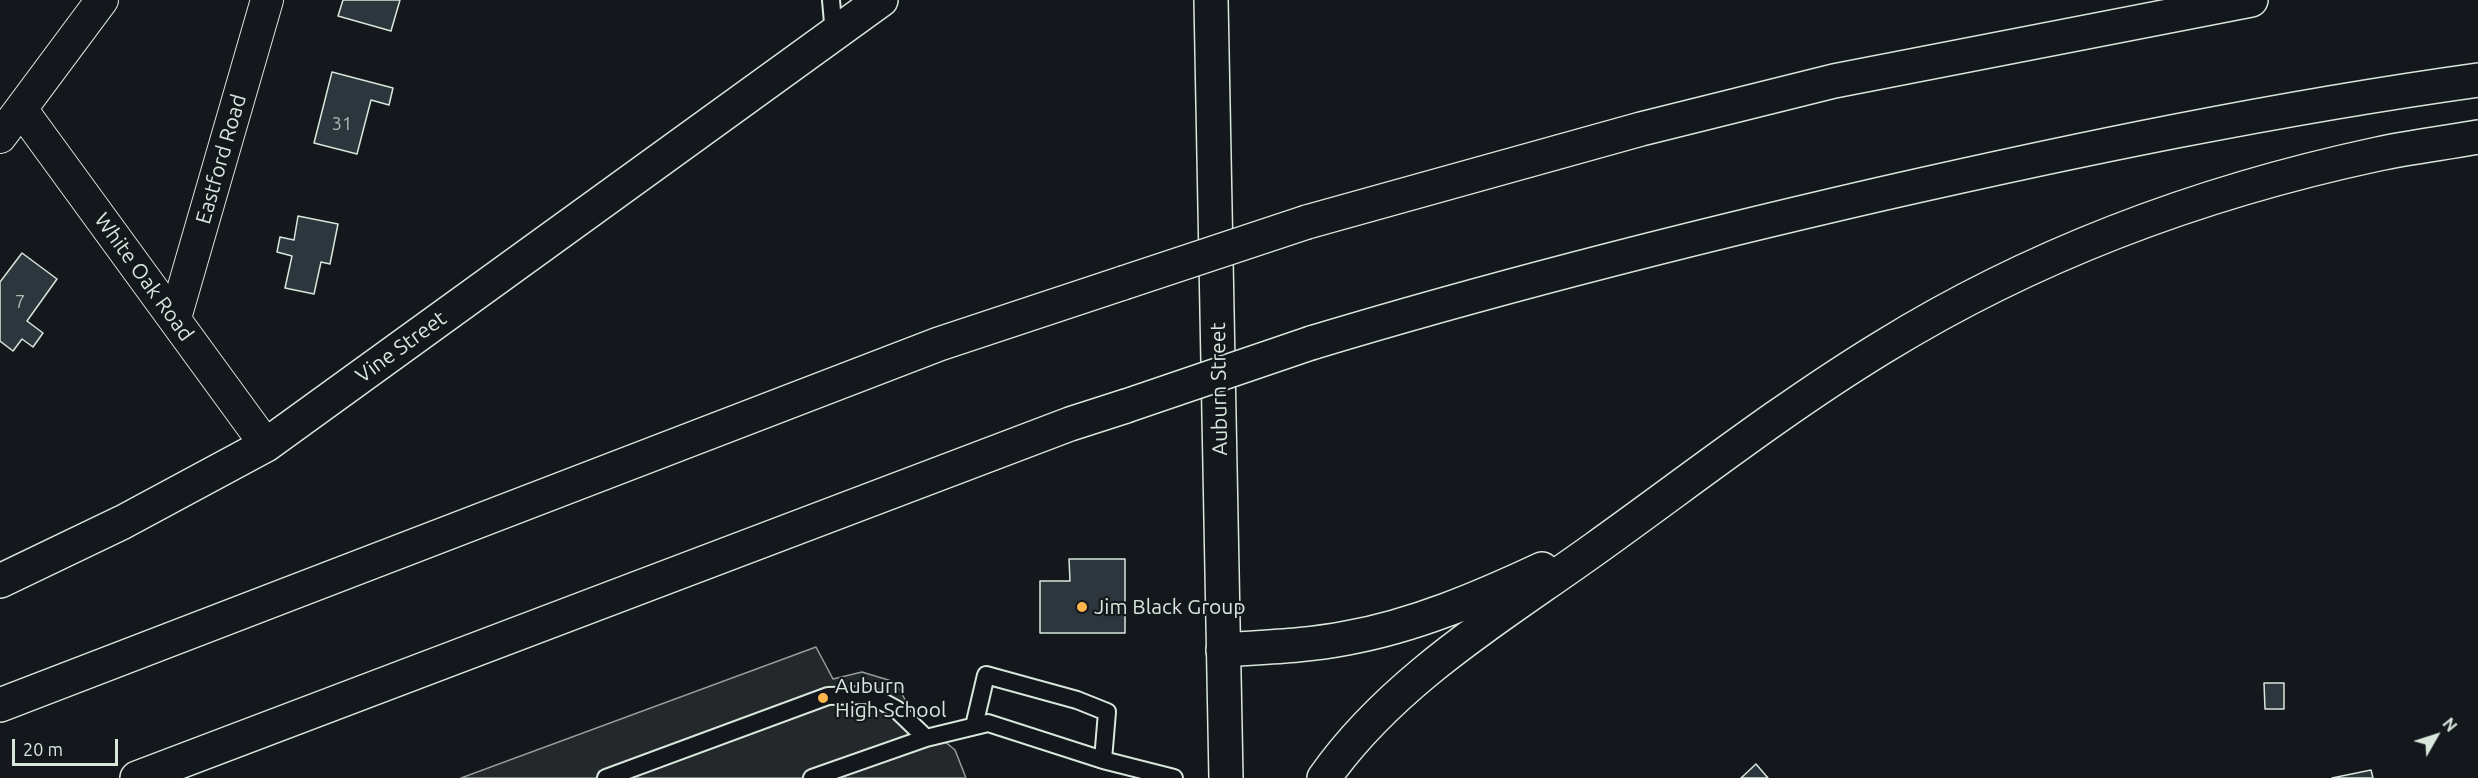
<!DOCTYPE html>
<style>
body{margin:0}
#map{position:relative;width:2478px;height:778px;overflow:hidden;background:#14181c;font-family:Ubuntu,sans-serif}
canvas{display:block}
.north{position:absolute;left:2406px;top:706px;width:60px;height:60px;-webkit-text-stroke:4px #14181c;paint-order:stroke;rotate:51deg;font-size:16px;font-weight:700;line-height:24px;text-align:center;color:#d8e6dc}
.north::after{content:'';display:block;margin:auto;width:21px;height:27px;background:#d8e6dc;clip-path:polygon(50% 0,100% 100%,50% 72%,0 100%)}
.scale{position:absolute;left:12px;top:739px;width:106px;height:27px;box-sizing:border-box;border:3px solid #d8e6dc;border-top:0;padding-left:8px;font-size:18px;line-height:21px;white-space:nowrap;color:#d8e6dc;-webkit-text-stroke:4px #14181c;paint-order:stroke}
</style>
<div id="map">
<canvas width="2478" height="778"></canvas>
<div class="north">N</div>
<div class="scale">20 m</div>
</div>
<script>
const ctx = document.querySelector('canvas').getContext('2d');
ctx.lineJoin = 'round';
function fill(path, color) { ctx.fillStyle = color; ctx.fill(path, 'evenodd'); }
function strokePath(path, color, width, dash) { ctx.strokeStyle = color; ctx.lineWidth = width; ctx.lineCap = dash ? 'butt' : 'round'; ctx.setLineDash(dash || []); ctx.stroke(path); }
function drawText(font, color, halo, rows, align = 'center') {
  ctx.font = font + ' Ubuntu,sans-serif'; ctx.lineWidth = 4.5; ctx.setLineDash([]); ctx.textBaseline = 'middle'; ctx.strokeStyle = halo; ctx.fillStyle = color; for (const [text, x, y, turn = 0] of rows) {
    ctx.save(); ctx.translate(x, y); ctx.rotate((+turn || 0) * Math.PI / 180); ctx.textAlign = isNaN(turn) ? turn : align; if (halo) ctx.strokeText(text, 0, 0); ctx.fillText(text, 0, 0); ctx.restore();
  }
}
const parking = new Path2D(`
 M 816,647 L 833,679 L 862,672 L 895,682 L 915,717 L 955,750 L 966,778 L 461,778 Z`);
fill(parking, '#24282b');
strokePath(parking, '#939e99', 1.5);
const building = new Path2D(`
 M 343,0 L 400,0 L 391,31 L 338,16 Z
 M 332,72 L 393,88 L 389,105 L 371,100 L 357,154 L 314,143 Z
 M 298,216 L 338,224 L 330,264 L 321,262 L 314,294 L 285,288 L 292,256 L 277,252 L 280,237 L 294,240 Z
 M 22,253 L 57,279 L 27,321 L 43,333 L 33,347 L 22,339 L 13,351 L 0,341 L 0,282 Z
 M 1069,559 L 1125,559 L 1125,633 L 1040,633 L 1040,581 L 1070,581 Z
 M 2264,683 L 2284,683 L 2284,709 L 2265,709 Z
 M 1756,764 L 1768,778 L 1741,778 Z
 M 2371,770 L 2373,778 L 2332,778 Z`);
fill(building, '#2c363c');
strokePath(building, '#d8e6dc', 1.5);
const service = new Path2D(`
 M 831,0 L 834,34
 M 974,726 L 986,675 L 1077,700 L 1107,712 L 1103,760
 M 606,778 L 828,696 L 870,695 L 896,709 L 926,738
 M 812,778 L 926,738 L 988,723 L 1103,760 L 1174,778`);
const minor = new Path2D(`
 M 21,109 L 266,445
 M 0,137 L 102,0
 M 175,318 L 267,0`);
const tertiary = new Path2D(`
 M 0,581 L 123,522 L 266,445 L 881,0`);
const secondary = new Path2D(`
 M 1211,0 L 1226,778`);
const motorway = new Path2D(`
 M 1307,222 L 1641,129 L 1834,81 L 2251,0
 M 1311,343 C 1500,286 1690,238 1881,194 C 2079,149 2277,108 2478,80
 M 1223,650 C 1265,647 1306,646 1347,638 C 1414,626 1480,598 1542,569
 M 0,705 L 939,344 L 1123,283
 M 137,778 L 1070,424 L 1126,406
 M 1324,778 C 1393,680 1500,617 1596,548 C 1691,480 1783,408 1883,347 C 2034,254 2205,191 2378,154 C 2411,147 2445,143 2478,137`);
strokePath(service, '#d8e6dc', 20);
strokePath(minor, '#d8e6dc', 34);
strokePath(tertiary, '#d8e6dc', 36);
strokePath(secondary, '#d8e6dc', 36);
strokePath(motorway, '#d8e6dc', 36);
strokePath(service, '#14181c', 16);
strokePath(minor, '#14181c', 32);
strokePath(tertiary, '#14181c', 33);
strokePath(secondary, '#14181c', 33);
strokePath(motorway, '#14181c', 33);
const motorwayBridge = new Path2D(`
 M 1123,283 L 1307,222
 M 1126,406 L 1311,343`);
strokePath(motorwayBridge, '#d8e6dc', 36, []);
strokePath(motorwayBridge, '#14181c', 33);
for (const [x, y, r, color] of [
 [1082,607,6,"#ffb74d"],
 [823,698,6,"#ffb74d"]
]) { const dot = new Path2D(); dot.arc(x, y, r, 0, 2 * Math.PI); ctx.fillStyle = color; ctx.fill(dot); strokePath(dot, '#14181c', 2); }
drawText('18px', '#adbab4', null, [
 ["31",342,124],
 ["7",20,302]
]);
drawText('21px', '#d8e6dc', '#14181c', [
 ["Eastford Road",221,159,-74],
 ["White Oak Road",144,277,54],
 ["Vine Street",401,347,-36],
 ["Auburn Street",1219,389,-91]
]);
drawText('21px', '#d8e6dc', '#14181c', [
 ["Jim Black Group",1094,607],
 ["Auburn",835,686],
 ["High School",835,710]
], 'left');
</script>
